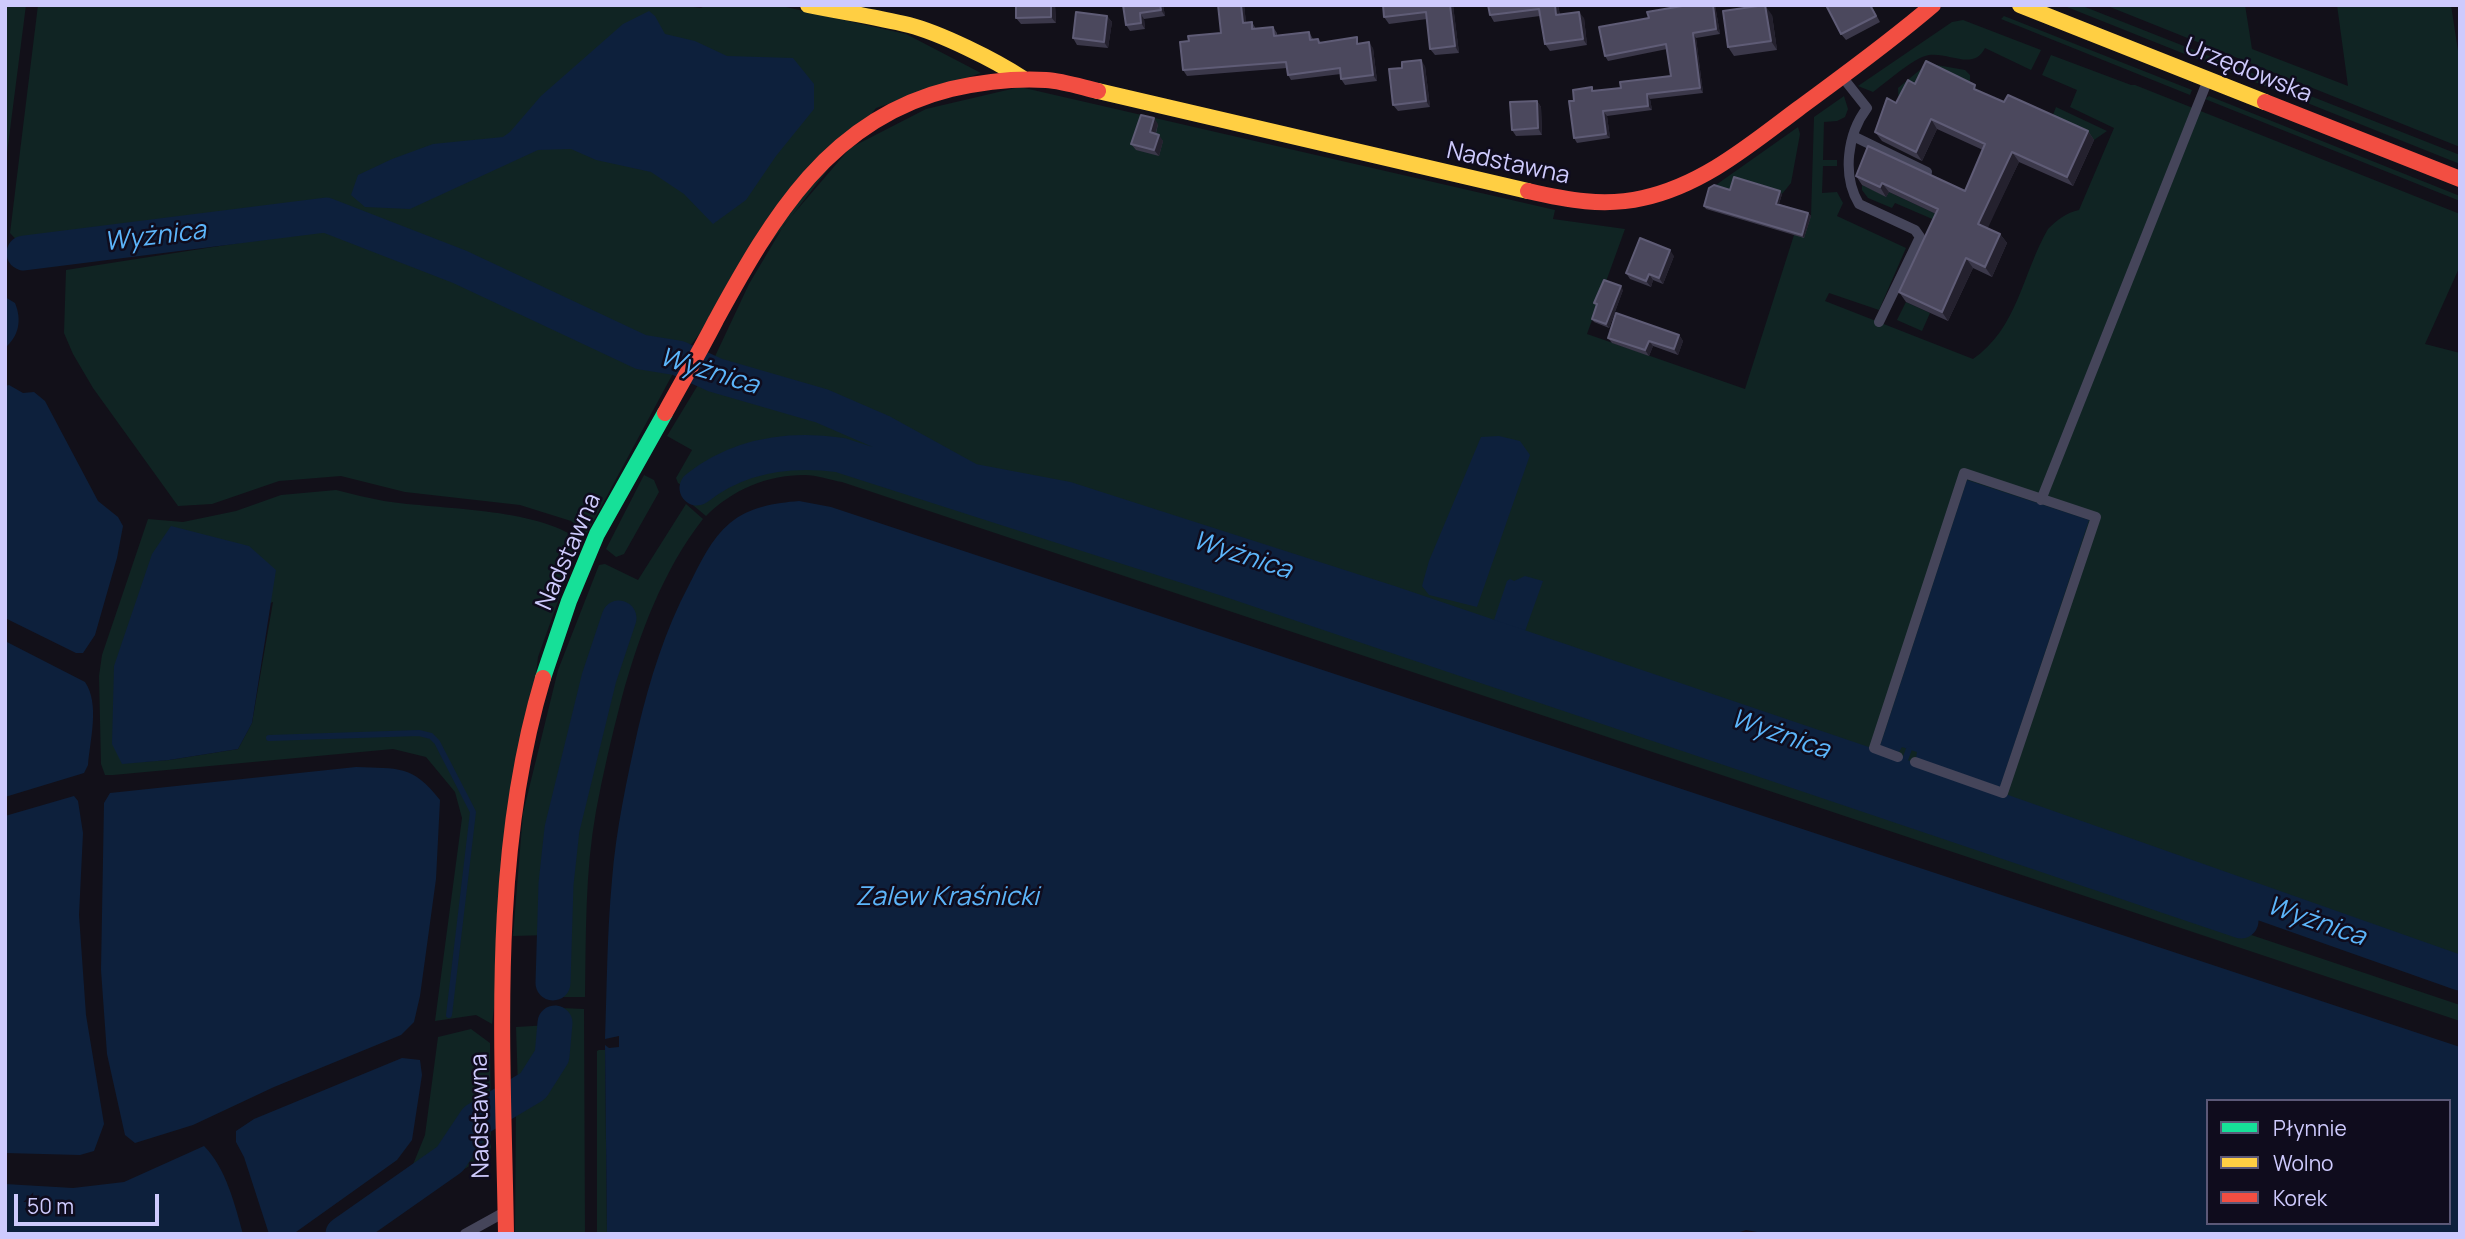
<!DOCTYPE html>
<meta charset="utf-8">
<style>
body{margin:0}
#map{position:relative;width:2465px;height:1239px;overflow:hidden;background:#121019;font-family:Manrope,sans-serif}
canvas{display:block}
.frame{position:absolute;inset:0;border:7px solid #cecafd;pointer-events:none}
.legend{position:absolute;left:2206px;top:1099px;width:245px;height:126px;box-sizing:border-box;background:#0f0c1d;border:2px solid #5b5877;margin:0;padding:9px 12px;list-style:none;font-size:21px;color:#cecafd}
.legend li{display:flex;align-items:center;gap:14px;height:35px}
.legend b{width:35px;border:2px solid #5b5877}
.scale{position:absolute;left:14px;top:1194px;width:145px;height:32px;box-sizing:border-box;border:4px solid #cecafd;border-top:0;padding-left:9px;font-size:21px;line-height:24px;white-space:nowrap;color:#cecafd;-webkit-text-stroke:5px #0f0c1d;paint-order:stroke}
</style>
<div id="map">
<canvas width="2465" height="1239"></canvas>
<div class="frame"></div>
<ul class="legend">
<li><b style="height:9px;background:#16e098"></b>Płynnie</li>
<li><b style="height:9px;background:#ffcf43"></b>Wolno</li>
<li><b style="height:9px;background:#f24e42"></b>Korek</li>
</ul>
<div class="scale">50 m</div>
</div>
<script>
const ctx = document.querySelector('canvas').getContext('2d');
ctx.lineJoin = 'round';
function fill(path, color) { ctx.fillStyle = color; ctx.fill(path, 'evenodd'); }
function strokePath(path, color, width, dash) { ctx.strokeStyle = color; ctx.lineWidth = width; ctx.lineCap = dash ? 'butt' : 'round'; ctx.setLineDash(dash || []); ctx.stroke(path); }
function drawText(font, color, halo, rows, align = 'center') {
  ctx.font = font + ' Manrope,sans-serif'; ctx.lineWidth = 5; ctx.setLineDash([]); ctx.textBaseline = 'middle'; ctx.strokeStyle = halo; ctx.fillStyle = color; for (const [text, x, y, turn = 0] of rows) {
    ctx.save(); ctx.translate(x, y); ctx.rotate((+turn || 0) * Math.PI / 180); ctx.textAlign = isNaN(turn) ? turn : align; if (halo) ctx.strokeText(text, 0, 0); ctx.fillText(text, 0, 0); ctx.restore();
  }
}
fill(new Path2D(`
 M 5,5 L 26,5 L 5,169 Z
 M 38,5 L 679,5 L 701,8 L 705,5 L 777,5 L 906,34 L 981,73 L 876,108 L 683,355 L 644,350 L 329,212 L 24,248 L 10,233 Z
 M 2062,5 L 2080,5 L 2460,155 L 2460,164 Z
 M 2105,5 L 2245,5 L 2252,49 L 2348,86 L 2337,5 L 2451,5 L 2460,64 L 2460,147 Z
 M 2004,16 L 2192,90 L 2190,95 L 2001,19 Z
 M 1963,20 L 2041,50 L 2031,70 L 1985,48 C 1974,71 1949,52 1929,55 C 1914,57 1887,82 1873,92 L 1858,86 L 1952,22 Z
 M 2051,55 L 2131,85 L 2135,85 L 2460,214 L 2460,266 L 2425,344 L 2460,353 L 2460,967 L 1899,776 L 1683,695 L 1387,594 L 1063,490 L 977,475 L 878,422 L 820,397 L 710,367 L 749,284 L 784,225 L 850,148 L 926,109 L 1020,87 L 1555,210 L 1553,219 L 1625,229 L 1587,334 L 1745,389 L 1794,235 L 1811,216 L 1814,117 L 1844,96 L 1848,109 L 1845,117 L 1837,121 L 1824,122 L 1823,160 L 1837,160 L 1837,166 L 1823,166 L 1822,193 L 1837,192 L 1843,203 L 1837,216 L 1906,248 L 1879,310 L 1829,293 L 1825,301 L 1973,359 C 2018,328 2022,274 2048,229 C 2058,219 2066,213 2079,210 L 2114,128 L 2070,107 L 2077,90 L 2042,75 Z
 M 1931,64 L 1965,70 L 1970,75 L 1970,84 L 1899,110 L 1898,88 L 1921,69 Z
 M 2209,96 L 2460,196 L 2460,201 L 2205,99 Z
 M 2056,107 L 2107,131 L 2094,140 L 2051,120 Z
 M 1798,127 L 1800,134 L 1791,183 L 1782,194 L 1736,181 L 1732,193 L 1713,187 Z
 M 1862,185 L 1886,196 L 1889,192 L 1960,225 L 1958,230 L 1895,203 L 1892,208 L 1868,198 L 1862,190 Z
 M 326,222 L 461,278 L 637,359 L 677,366 L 587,533 L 571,521 L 520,505 L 405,492 L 341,476 L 279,481 L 212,504 L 178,506 L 93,388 L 73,354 L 64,333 L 66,270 L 258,240 L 256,229 Z
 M 1906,302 L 1930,313 L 1922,331 L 1897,320 Z
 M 704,375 L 819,409 L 885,441 L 971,485 L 1069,504 L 1439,625 L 1429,643 L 843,452 C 789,443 741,450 697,484 L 697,488 L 699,490 C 747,458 782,451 839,461 L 2460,1005 L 2460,1021 L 842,482 C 830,480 817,475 804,475 C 767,475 732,490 706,516 L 688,501 L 693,492 L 678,483 L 676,478 L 692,450 L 667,436 Z
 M 644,475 L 654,480 L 659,492 L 624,554 L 616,557 L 606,549 Z
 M 336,490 C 352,494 368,498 384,501 C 441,510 534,507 580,540 L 538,657 L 492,1024 L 476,1015 L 435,1021 L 462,818 L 455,792 L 426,757 L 393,749 L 113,775 L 105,775 L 101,764 L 99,676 L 102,655 L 148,519 L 183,522 L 236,511 L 281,495 ZM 273,602 L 252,723 L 238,749 L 169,760 L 122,763 L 114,701 L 115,666 Z
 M 686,504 L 703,519 C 663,570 639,635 622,697 C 612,735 603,773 596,811 C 585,872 586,935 585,997 L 556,997 L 558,904 L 566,828 L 601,678 L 621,619 L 616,618 L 595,680 L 559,828 L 549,935 L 513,936 L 523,813 L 558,670 L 599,565 L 605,564 L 638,580 Z
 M 561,1008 L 584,1009 L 585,1234 L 515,1234 L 516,1102 L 539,1089 L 559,1059 Z
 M 549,1025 C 552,1052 541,1074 518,1088 L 516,1027 Z
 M 471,1029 L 490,1043 L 491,1153 L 426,1192 L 404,1199 L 390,1192 L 389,1185 L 412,1167 L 425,1135 L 438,1037 Z
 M 599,1050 L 605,1050 L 607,1234 L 597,1234 L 597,1051 Z`), '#102423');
fill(new Path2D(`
 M 649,11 L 655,16 L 665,34 L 695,41 L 727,56 L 793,58 L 814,84 L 814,109 L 776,156 L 746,200 L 713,224 L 684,194 L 651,172 L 596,160 L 571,149 L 538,150 L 410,209 L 365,207 L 351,195 L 358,175 L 392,159 L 433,144 L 503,137 L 510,132 L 541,96 L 623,24 Z
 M 5,297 L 15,303 C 22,320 19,336 5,348 Z
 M 9,385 L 23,393 L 34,392 L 45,401 L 98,501 L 118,517 L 123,526 L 117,558 L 95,635 L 83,653 L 76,653 L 5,618 L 5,386 Z
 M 1499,436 L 1520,441 L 1530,455 L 1477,607 L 1429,595 L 1422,586 L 1429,561 L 1481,437 Z
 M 1967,480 L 2089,520 L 2000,787 L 1916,758 L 1917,752 L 1902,747 L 1899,752 L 1880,746 Z
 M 799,501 L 831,507 L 2460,1047 L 2460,1234 L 1768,1234 L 1746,1230 L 1734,1234 L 607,1234 L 605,1045 L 609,1048 L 619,1047 L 619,1036 L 605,1039 C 607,986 607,933 612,880 C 616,829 627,779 638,729 C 650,679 665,630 689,585 C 700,563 711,539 730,523 C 749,507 775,503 799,501 ZM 2208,1101 L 2449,1101 L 2449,1223 L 2208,1223 Z
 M 171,526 L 249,546 L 276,570 L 252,723 L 238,749 L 169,760 L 122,764 L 112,744 L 114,666 L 152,554 Z
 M 1525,576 L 1543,581 L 1524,634 L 1493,623 L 1507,581 L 1510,579 L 1514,581 Z
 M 5,641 L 85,682 C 100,704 90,740 88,765 L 84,773 L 5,797 Z
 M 356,767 C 398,769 412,764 440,800 L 436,879 L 420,996 L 414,1022 L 401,1035 L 274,1087 L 193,1125 L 135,1143 L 125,1135 L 107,1054 L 101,970 L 104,803 L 110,793 Z
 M 74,796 L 78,801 L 83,833 L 79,915 L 86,1015 L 104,1124 L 94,1151 L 80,1155 L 5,1153 L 5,816 Z
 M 402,1058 L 420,1060 L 422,1075 L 412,1140 L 397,1160 L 296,1232 L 269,1234 L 244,1157 L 236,1142 L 236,1131 L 254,1119 Z
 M 204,1146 C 226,1168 235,1205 243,1234 L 5,1234 L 5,1184 L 73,1188 L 124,1182 Z`), '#0d203c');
strokePath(new Path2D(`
 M 269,738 L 419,733 L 431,736 L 437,742 L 473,812 L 449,1015
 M 1899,776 L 1909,749`), '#0d203c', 6);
strokePath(new Path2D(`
 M 24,253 L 326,215 L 460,267 L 641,352 L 678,358 L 715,375 L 822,406 L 882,432 L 971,481 L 1066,499 L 1390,603 L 1953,794 L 2460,973
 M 697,488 C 739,455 788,448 840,455 L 1230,580 L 2241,921
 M 553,983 L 556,884 L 562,829 L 599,678 L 619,618
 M 343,1234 L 450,1159 L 476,1120 L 533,1086 L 552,1056 L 555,1023`), '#0d203c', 35);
strokePath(new Path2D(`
 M 1844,79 L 1867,108 C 1847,134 1842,176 1859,204 L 1915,230 L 1920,237 L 1879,322
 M 1853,136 L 1927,172
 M 2041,500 L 2207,82
 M 1898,757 L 1874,748 L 1964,473 L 2096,517 L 2003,793 L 1915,762
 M 465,1234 L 503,1213`), '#45455a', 10);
strokePath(new Path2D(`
 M 543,678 L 569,601 L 597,534 L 665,413`), '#16e098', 16);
strokePath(new Path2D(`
 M 808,5 C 842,12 876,17 909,25 C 940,33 995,60 1022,78
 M 2020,5 L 2265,102
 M 1098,91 L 1528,191`), '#ffcf43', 16);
strokePath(new Path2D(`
 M 2265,102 L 2460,179
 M 1528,191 C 1567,200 1604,207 1643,198 C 1703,185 1751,144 1798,109 C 1844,75 1890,42 1933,5
 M 665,413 C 682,382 700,351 716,320 C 772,218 829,119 951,89 C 982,82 1014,78 1046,80 C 1063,81 1081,87 1098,91
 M 506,1234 C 503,1049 489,858 543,678`), '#f24e42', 16);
fill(new Path2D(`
 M 959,5 L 989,5 L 989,7 L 961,7 Z
 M 1055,5 L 1056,23 L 1021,24 L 1016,18 Z
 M 1123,5 L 1163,5 L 1165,16 L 1144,19 L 1145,29 L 1130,31 L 1126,25 Z
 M 1218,5 L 1244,5 L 1246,23 L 1252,22 L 1256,29 L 1273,27 L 1277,33 L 1277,36 L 1309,32 L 1313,39 L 1321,42 L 1361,43 L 1373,48 L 1377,81 L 1345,85 L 1341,79 L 1341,74 L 1291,80 L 1288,75 L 1287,68 L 1187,76 L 1183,70 L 1189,41 L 1221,33 Z
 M 1383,5 L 1453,5 L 1459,53 L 1435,55 L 1430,49 L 1427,19 L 1389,24 L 1384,17 Z
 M 1558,5 L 1560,15 L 1584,18 L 1587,45 L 1550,51 L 1545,44 L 1540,16 L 1494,22 L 1490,15 Z
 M 1682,5 L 1715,5 L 1720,34 L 1696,38 L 1703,93 L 1650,99 L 1652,110 L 1607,116 L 1610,138 L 1577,143 L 1574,138 L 1594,91 L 1621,88 L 1671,76 L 1667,49 L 1608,61 L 1605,56 L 1649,18 L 1682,6 Z
 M 1831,5 L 1871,5 L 1880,22 L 1846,40 L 1841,34 Z
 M 1772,15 L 1777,50 L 1734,56 L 1728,47 Z
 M 1107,16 L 1112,22 L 1108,48 L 1077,45 L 1073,38 Z
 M 1425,66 L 1430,107 L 1398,111 L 1393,105 Z
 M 1915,84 L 1980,91 L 2004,102 L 2088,131 L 2094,140 L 2073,186 L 2019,162 L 1987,228 L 2000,234 L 2007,243 L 1992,277 L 1973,268 L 1948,321 L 1906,302 L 1899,292 L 1936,214 L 1889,192 L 1886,197 L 1862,185 L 1856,176 L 1965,191 L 1983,150 L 1937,129 L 1922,161 L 1882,141 L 1875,132 L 1896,103 Z
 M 1537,101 L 1541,107 L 1542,135 L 1516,136 L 1512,130 Z
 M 1158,124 L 1156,134 L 1163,141 L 1159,156 L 1136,150 L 1131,144 Z
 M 1730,190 L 1782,194 L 1779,204 L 1808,213 L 1811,216 L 1804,238 L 1706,209 L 1704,206 Z
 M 1674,256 L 1663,284 L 1653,280 L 1651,287 L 1630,279 L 1626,273 Z
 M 1623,290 L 1609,328 L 1594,322 L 1592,319 L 1597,306 L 1594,303 Z
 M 1679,335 L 1683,341 L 1678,355 L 1653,346 L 1649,356 L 1612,343 L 1608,338 Z`), '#3b384a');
fill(new Path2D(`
 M 1051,5 L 1055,5 L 1056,23 L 1051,17 Z
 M 1160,5 L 1163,5 L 1165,16 L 1161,10 Z
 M 1241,5 L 1244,5 L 1247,29 L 1243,23 Z
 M 1450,5 L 1453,5 L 1459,53 L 1455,46 Z
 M 1555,5 L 1558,5 L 1561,22 L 1556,15 Z
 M 1713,5 L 1715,5 L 1720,34 L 1716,29 Z
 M 1765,5 L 1772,15 L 1777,50 L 1771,41 Z
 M 1579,12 L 1584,18 L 1587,45 L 1583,39 Z
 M 1140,13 L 1144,19 L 1145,29 L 1141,23 Z
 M 1107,16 L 1112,22 L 1108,48 L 1104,42 Z
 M 1693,33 L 1696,38 L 1703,93 L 1700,88 Z
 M 1369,42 L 1373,48 L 1377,81 L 1373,75 Z
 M 1421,60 L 1425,66 L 1430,107 L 1426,101 Z
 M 1647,94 L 1650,99 L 1652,110 L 1648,106 Z
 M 1537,101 L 1541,107 L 1542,135 L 1538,128 Z
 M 1603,111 L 1607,116 L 1610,138 L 1606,134 Z
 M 1154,118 L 1158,124 L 1154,139 L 1150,132 Z
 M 1931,119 L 1937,129 L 1922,161 L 1916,152 Z
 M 2088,131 L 2094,140 L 2073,186 L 2067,177 Z
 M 1159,135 L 1163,141 L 1159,156 L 1154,150 Z
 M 2012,152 L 2019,162 L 1985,234 L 1978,224 Z
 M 1882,183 L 1889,192 L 1886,197 L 1880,187 Z
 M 1780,191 L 1782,194 L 1778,207 L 1776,204 Z
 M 1808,213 L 1811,216 L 1804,238 L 1802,235 Z
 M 2000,234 L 2007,243 L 1992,277 L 1985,267 Z
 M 1670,250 L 1674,256 L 1663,284 L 1659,278 Z
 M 1966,258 L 1973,268 L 1948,321 L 1942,312 Z
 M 1649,274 L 1653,280 L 1651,287 L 1646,281 Z
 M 1621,286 L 1623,290 L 1609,328 L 1606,324 Z
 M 1679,335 L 1683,341 L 1678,355 L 1674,349 Z
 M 1649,341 L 1653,346 L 1649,356 L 1645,350 Z`), '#24212e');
const building = new Path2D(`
 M 1016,5 L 1051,5 L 1051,17 L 1016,18 Z
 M 1123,5 L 1160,5 L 1161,10 L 1140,13 L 1141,23 L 1126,25 Z
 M 1218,5 L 1241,5 L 1243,23 L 1252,22 L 1252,29 L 1273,27 L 1274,36 L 1309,32 L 1310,40 L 1318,39 L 1319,43 L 1357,37 L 1357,44 L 1369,42 L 1373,75 L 1341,79 L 1340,68 L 1288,75 L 1286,62 L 1183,70 L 1180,42 L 1189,41 L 1188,36 L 1221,33 Z
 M 1383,5 L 1450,5 L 1455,46 L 1430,49 L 1426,12 L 1384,17 Z
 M 1488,5 L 1555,5 L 1556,15 L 1579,12 L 1583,39 L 1545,44 L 1539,9 L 1490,15 Z
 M 1682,5 L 1713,5 L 1716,29 L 1693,33 L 1700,88 L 1647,94 L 1648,106 L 1603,111 L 1606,134 L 1574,138 L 1569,101 L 1574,101 L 1573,90 L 1592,87 L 1592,91 L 1621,88 L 1620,82 L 1671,76 L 1666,44 L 1605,56 L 1599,27 L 1649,18 L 1647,12 L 1682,6 Z
 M 1765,5 L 1771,41 L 1728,47 L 1723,11 Z
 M 1831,5 L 1870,5 L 1876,16 L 1841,34 L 1827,7 Z
 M 1076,12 L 1107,16 L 1104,42 L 1073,38 Z
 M 1421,60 L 1426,101 L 1393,105 L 1389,69 L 1402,68 L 1402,62 Z
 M 1926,61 L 1975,85 L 1974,89 L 2004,102 L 2008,95 L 2088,131 L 2067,177 L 2012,152 L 1978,224 L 2000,234 L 1985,267 L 1966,258 L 1942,312 L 1899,292 L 1938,209 L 1882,183 L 1880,187 L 1856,176 L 1868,146 L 1965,191 L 1985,144 L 1931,119 L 1916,152 L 1875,132 L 1887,98 L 1896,103 L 1908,80 L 1915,84 Z
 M 1537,101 L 1538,128 L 1512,130 L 1510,102 Z
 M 1141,115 L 1154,118 L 1150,132 L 1159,135 L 1154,150 L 1131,144 Z
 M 1734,177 L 1780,191 L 1776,204 L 1808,213 L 1802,235 L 1704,206 L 1709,188 L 1714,185 L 1730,190 Z
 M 1640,238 L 1670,250 L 1659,278 L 1649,274 L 1646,281 L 1626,273 Z
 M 1604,280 L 1621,286 L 1606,324 L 1592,319 L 1597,304 L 1594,303 Z
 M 1616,313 L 1679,335 L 1674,349 L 1649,341 L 1645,350 L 1608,338 Z`);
fill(building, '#4b485d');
strokePath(building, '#5f5c76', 2);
drawText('24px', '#cecafd', '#0f0c1d', [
 ["Urzędowska",2248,71,22],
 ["Nadstawna",1508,164,12],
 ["Nadstawna",569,552,-66],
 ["Nadstawna",481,1116,-91]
]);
drawText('italic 26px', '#5cb5fa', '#0f0c1d', [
 ["Wyżnica",155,237,-7],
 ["Wyżnica",709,372,17],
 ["Wyżnica",1242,556,18],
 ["Wyżnica",1780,735,19],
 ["Zalew Kraśnicki",947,898],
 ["Wyżnica",2316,922,19]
]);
</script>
